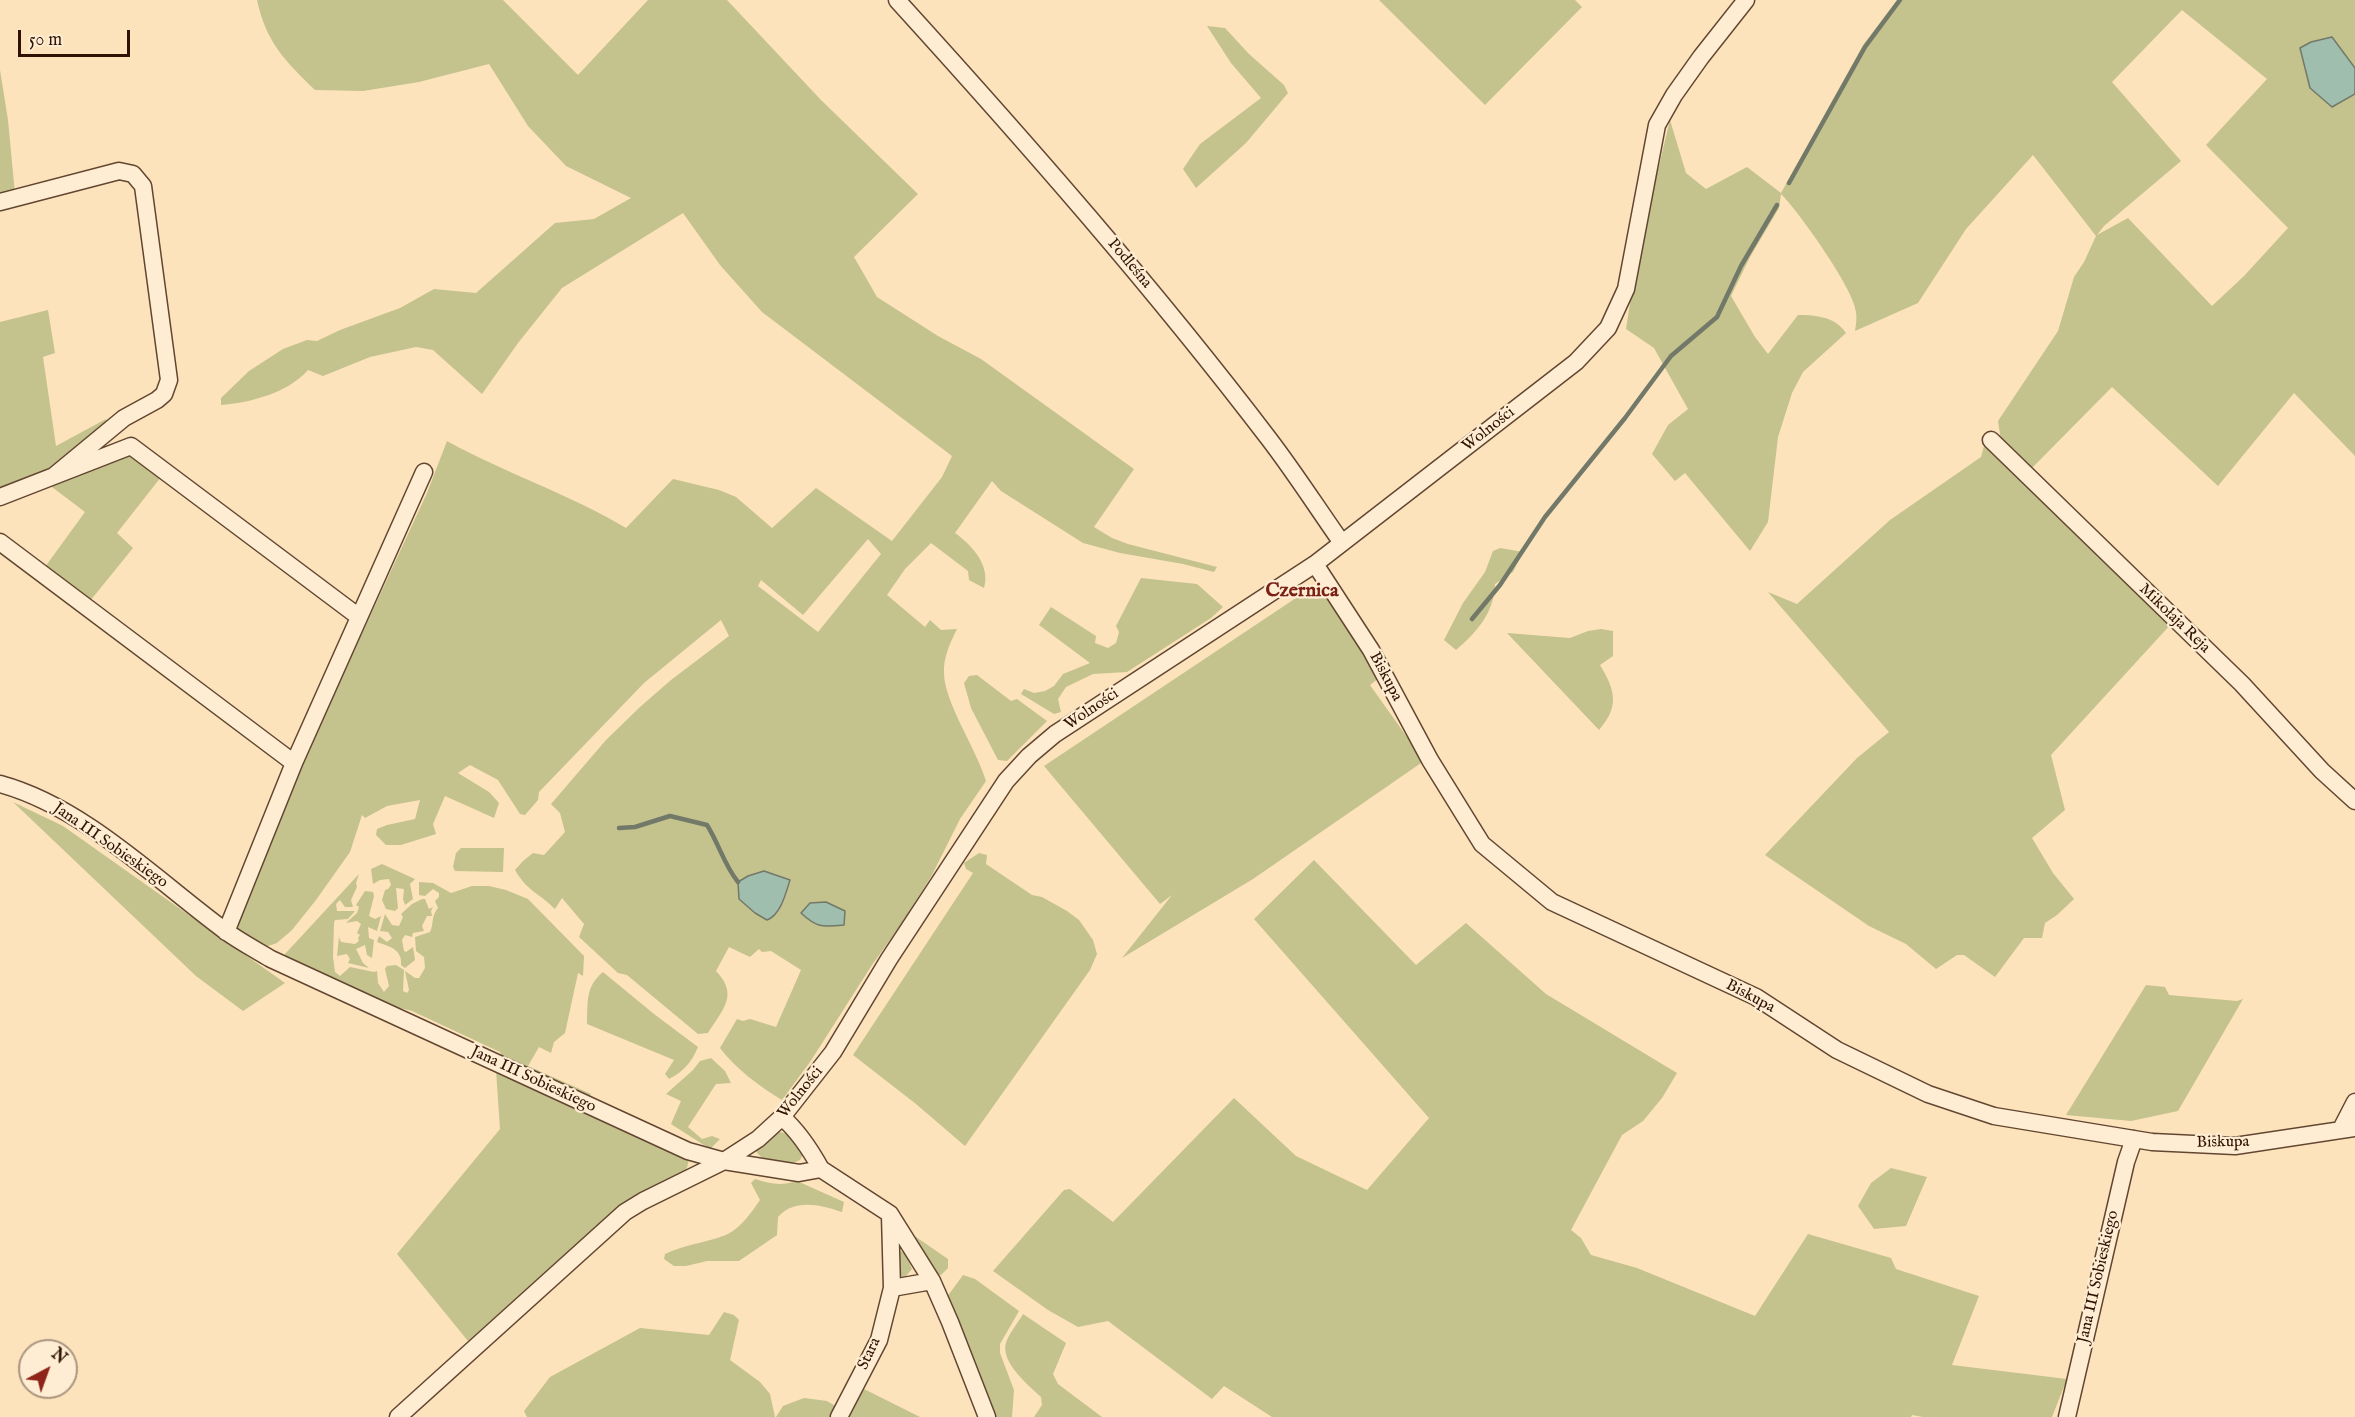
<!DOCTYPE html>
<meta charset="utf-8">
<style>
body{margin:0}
#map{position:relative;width:2355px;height:1417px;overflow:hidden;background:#fde3bb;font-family:"IM FELL English",serif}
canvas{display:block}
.north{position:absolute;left:18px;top:1339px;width:60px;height:60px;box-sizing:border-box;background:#feedd3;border:2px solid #ab9580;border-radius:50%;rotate:41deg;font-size:16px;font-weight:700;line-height:24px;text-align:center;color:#2f1203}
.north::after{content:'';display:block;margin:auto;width:21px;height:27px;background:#8f2418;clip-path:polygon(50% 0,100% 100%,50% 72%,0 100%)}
.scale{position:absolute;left:18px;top:30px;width:112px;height:27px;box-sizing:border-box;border:3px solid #2f1203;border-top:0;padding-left:8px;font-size:18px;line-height:21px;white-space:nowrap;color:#2f1203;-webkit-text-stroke:4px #feedd3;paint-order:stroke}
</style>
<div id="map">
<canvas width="2355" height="1417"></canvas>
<div class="north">N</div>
<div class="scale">50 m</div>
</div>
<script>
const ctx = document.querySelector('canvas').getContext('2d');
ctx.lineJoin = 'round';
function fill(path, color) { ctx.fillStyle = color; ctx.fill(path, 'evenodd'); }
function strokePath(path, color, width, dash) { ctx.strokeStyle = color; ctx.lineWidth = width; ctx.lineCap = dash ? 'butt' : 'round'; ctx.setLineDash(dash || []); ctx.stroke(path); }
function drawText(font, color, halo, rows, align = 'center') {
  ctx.font = font + ' "IM FELL English",serif'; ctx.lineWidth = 4.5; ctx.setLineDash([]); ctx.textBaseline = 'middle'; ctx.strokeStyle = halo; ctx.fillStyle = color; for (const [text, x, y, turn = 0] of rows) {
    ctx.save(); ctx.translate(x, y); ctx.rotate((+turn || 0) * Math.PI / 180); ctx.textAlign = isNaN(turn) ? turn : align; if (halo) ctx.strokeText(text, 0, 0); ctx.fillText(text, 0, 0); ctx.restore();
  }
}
fill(new Path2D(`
 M 257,0 L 503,0 L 578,75 L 648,0 L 727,0 L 821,100 L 918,194 L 854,257 L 877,297 L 938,336 L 981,359 L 1134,469 L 1094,527 L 1112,538 L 1128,544 L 1217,567 L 1214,572 L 1183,564 L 1120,553 L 1083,543 L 1001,491 L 992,481 L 955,533 C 972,545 991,566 984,588 L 969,580 L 968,571 L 931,543 L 905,569 L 887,595 L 925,627 L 930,620 L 941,630 L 957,629 C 950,643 943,658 944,673 C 944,702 977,750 986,781 L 960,819 L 932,875 L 902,923 L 872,965 L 810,1062 L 782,1100 C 760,1087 735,1068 720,1048 L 737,1019 L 743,1021 L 750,1019 L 776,1027 L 801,970 L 771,951 L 762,952 L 759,949 L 750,957 L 729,947 L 716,971 C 739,995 723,1009 708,1033 L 698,1034 L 627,975 L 618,973 L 579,937 L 584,924 L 562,898 L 555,909 C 539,893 527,891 515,870 L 523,861 L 533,853 L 544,855 L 565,832 L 560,813 L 551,804 L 606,740 L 640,707 L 671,680 L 729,636 L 721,620 L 644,683 L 539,792 L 538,800 L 525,815 L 520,814 L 498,780 L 470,765 L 458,773 L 489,792 L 499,803 L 494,818 L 445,796 L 433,824 L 436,834 L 401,845 L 386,845 L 376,835 L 377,829 L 387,825 L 415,819 L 420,800 L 387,806 L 365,818 L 362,815 L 350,852 L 316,900 L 292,930 L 277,943 L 265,947 L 237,930 L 237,922 L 303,761 L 427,493 L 447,441 C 505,473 569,494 626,528 L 673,479 L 719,490 L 736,497 L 772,528 L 816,488 L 892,541 L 942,477 L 952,456 L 762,312 L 720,265 L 683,213 L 562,288 L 518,343 L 482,394 L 433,350 L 416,347 L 370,357 L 323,376 L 308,370 C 288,393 249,403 221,405 L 221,398 L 249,371 L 283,349 L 307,340 L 317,341 L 340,330 L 400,308 L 434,289 L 476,293 L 555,223 L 594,219 L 631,198 L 566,166 L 528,126 L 489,64 L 419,82 L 363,91 L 315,90 C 285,61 266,42 257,0 ZM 868,539 L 881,554 L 818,632 L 758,586 L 761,580 L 803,615 Z
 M 1379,0 L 1575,0 L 1582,7 L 1485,105 Z
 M 1897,0 L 2355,0 L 2355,456 L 2294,393 L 2218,486 L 2112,387 L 2032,468 L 2001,441 L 1998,421 L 2058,331 L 2074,277 L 2084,262 L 2096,236 L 2033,155 L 1966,229 L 1918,303 L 1855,331 C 1856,325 1857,318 1856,312 C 1854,289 1799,212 1781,194 L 1779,208 L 1750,257 L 1731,296 L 1755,337 L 1768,354 L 1798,315 C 1816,315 1836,317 1846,333 L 1803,372 L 1792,393 L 1778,437 L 1768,522 L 1750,551 L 1685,473 L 1675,481 L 1652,454 L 1668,425 L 1688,409 L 1654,348 L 1626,329 L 1638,252 L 1670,120 L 1686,173 L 1706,189 L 1747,167 L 1781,193 L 1863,45 ZM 2182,10 L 2267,79 L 2206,145 L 2288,228 L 2244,276 L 2212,306 L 2128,218 L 2097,235 L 2104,226 L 2181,161 L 2112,82 Z
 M 1207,26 L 1225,28 L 1249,54 L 1284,85 L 1288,93 L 1246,143 L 1196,188 L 1183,169 L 1200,144 L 1261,98 L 1231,63 Z
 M 0,70 L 8,120 L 15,194 L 0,198 Z
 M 48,310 L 55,353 L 43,357 L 56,446 L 106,419 L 107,425 L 54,469 L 0,493 L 0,322 Z
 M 1985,442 L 2172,623 L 2051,755 L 2065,810 L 2032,838 L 2053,873 L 2074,899 L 2057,915 L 2045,923 L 2042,938 L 2024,938 L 1995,977 L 1964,955 L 1957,955 L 1936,969 L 1906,944 L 1869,926 L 1765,855 L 1857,758 L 1889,732 L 1768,592 L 1797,604 L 1890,520 L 1981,457 Z
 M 127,454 L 161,477 L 117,533 L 133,548 L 90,601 L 45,567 L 85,512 L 48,484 Z
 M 1500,548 L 1523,552 L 1513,572 L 1495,584 C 1494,613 1477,632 1456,650 L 1444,640 L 1463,603 L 1485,572 L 1493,551 Z
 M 1141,578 L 1197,584 L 1223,607 L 1211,618 L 1127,672 L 1093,674 L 1066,687 L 1058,699 L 1061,712 L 1054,714 L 1021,694 L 1024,689 L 1034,693 L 1045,691 L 1054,686 L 1063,674 L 1090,663 L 1039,625 L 1051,607 L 1096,636 L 1095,643 L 1108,648 L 1116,643 L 1119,632 L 1116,626 Z
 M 1320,582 L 1379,678 L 1370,685 L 1424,761 L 1253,879 L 1122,958 L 1172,895 L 1160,904 L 1044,766 Z
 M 1601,629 L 1613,631 L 1613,656 L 1600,665 C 1615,690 1620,706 1599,730 L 1507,633 L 1570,638 L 1588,631 Z
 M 977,675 L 1011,701 L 1017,699 L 1047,721 L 1007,761 L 998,760 L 971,708 L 964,683 L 969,676 Z
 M 13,802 L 63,826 L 285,983 L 243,1011 L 196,976 Z
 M 461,848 L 504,848 L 503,872 L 455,871 L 453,867 L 456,853 Z
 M 979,853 L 987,855 L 986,864 L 1032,895 L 1042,897 L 1067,911 L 1079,920 L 1093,940 L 1097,954 L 1090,970 L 965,1146 L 916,1104 L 853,1055 L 973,873 L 966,869 L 964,863 Z
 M 1314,860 L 1416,965 L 1466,923 L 1546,994 L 1677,1073 L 1662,1098 L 1643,1121 L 1622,1135 L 1571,1230 L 1581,1238 L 1591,1255 L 1637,1268 L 1755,1316 L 1808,1234 L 1891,1258 L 1896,1269 L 1979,1296 L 1952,1365 L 2067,1379 L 2052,1417 L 1923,1417 L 1912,1415 L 1911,1417 L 1272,1417 L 1224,1386 L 1212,1399 L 1108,1321 L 1078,1327 L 1048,1310 L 993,1271 L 1064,1190 L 1070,1189 L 1113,1222 L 1234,1098 L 1296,1156 L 1367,1190 L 1429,1118 L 1254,919 Z
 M 382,864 L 415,879 L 410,884 L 413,899 L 405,905 L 403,899 L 404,889 L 396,888 L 398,908 L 395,911 L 386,909 L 382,900 L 385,890 L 388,889 L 391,885 L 389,879 L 380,880 L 373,884 L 371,869 Z
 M 359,874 L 356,883 L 357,887 L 351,900 L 353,907 L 345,907 L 340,900 L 336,904 L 337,911 L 355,911 L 348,919 L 335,920 L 334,923 L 333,957 L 335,972 L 340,976 L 350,967 L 374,972 L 377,971 L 378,983 L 384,992 L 389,986 L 385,969 L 387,966 L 396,965 L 404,970 L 403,991 L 407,993 L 409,990 L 405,971 L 415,978 L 419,978 L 425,968 L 424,957 L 416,951 L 415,937 L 430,932 C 434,924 431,916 438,908 L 435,901 L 439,897 L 439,893 L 433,889 L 425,896 L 419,895 L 419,882 L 433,883 L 451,893 L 472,886 L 489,886 L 506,890 L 528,899 L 584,956 L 583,976 L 578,973 L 565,1033 L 554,1042 L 551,1053 L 539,1047 L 528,1066 L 591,1094 L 587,1102 L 504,1062 L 500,1052 L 412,1011 L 380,1003 L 285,957 L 285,954 Z
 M 365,891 L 373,892 L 374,896 L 369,916 L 375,919 L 381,916 L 377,931 L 368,927 L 369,938 L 374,940 L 372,958 L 367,955 L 365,945 L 356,949 L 363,963 L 369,968 L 348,963 L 350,959 L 347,954 L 337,956 L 339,937 L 341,942 L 355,944 L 359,941 L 358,938 L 360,935 L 357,933 L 361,924 L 357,921 L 346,923 L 357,913 L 359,907 L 356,905 Z
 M 422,899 L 425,899 L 429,909 L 433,907 L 431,911 L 432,916 L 427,916 L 422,926 L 424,931 L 413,933 L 412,937 L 405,935 L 402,940 L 404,951 L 406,952 L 413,947 L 415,960 L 405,968 L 401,965 C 403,949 388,946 377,942 L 379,936 L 387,942 L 392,938 L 388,932 L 380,931 L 385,914 L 392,925 L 399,926 L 403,917 L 401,914 L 412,904 Z
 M 603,972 L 654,1014 L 698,1047 C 691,1063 684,1071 669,1079 L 665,1074 L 674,1060 L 587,1024 C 588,1002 585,987 603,972 Z
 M 2146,985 L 2165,987 L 2169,995 L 2237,1001 L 2243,999 L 2178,1111 L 2131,1121 L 2066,1115 Z
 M 711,1058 L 725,1071 L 731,1083 L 716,1084 L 688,1127 L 702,1139 L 712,1136 L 720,1139 L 710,1149 L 671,1124 L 681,1101 L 666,1094 L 693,1070 L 700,1061 Z
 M 496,1070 L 689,1160 L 686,1171 L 642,1193 L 601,1222 L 468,1341 L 397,1254 L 500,1129 Z
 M 779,1132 C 792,1133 797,1143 803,1154 L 800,1160 C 788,1167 763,1164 756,1151 Z
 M 1891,1168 L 1927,1177 L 1906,1226 L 1874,1229 L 1858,1206 L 1871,1183 Z
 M 755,1179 C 770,1184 781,1186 797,1181 L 844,1202 L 842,1212 C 820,1205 795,1198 778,1217 L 777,1235 L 739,1261 L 707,1261 L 686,1266 L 674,1266 L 664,1259 L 665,1254 C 683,1245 704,1243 723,1236 C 739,1231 751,1213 760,1200 L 751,1183 Z
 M 916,1237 L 948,1259 L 948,1268 L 941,1275 L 935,1274 L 913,1242 Z
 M 901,1251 L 905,1254 L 912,1269 L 906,1276 L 902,1277 L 898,1271 L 899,1253 Z
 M 963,1275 L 975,1279 L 1019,1311 L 1000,1344 L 1000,1353 L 1014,1390 L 1012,1417 L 993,1417 L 947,1297 Z
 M 724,1312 L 734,1315 L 739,1320 L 730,1360 L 760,1382 L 770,1394 L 775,1417 L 527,1417 L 524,1411 L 550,1377 L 640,1328 L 709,1335 Z
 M 1023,1314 L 1066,1343 L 1053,1374 L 1058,1384 L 1102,1417 L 1034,1417 L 1042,1405 L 1041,1397 C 1029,1386 1000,1362 1006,1343 C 1009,1333 1018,1323 1023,1314 Z
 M 862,1388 L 920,1417 L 847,1417 Z
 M 804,1398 L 827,1401 L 837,1407 L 833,1417 L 776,1417 L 783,1406 Z`), '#c4c28d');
const water = new Path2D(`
 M 2332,37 L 2355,68 L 2355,94 L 2332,107 L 2310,88 L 2300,48 L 2311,42 Z
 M 764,871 L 790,880 C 786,892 781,915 767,920 L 755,913 L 739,899 L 738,882 L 748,876 Z
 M 826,902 L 845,911 L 844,925 C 822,927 817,928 801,913 L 810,903 Z`);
fill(water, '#a0bead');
strokePath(water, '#737969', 1.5);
strokePath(new Path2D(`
 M 1789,183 L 1865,47 L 1900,0
 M 1472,619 L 1500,585 L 1545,517 L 1625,418 L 1671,356 L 1717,317 L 1741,266 L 1777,205
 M 619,828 L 635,827 L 670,816 L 707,825 C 719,844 724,865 738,882`), '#737969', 4.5);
const minor = new Path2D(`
 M 897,0 C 1026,142 1153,287 1269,439 C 1295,473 1318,509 1342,543
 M 0,202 L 119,171 L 133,174 L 143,186 L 169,380 L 164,394 L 157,400 L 124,418 L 55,475
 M 1991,440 L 2242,684 L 2322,771 L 2355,801
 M 0,497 L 131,446 L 359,617
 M 0,542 L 294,763
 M 1315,564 L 1371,650 L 1430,760 L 1482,844 L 1552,902 L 1756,997 L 1837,1050 L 1928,1094 L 1994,1116 L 2152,1142 L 2235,1146 L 2355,1128
 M 0,784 C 84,807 155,879 224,930 C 239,941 256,950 271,959 L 688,1151 L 724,1161 L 799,1173 L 821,1169 L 890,1214 L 932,1281 L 950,1322 L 987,1417
 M 226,932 L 294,763 L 424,472
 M 782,1117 C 799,1132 810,1149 821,1169
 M 2341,1129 L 2355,1102
 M 890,1215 L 892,1288
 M 398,1417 L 625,1212 L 643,1201 L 724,1161 L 758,1139 L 782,1117 L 833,1052 L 889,959 L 1006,781 L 1029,756 L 1055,734 L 1315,564 L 1576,362 L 1608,328 L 1626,289 L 1657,125 L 1674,95 L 1701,57 L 1746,0
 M 839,1417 L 879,1340 L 892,1288 L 932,1281
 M 2067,1417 L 2126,1162 L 2134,1139`);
strokePath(minor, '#624631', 19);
strokePath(minor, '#feedd3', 16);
drawText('16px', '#2f1203', '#feedd3', [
 ["Podleśna",1129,264,50],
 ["Wolności",1489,430,-38],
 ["Mikołaja Reja",2174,619,44],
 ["Biskupa",1385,677,62],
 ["Wolności",1092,710,-34],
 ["Jana III Sobieskiego",110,846,35],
 ["Biskupa",1750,997,28],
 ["Jana III Sobieskiego",533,1080,25],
 ["Wolności",801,1093,-51],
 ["Biskupa",2223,1143,-1],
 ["Jana III Sobieskiego",2099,1277,-77],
 ["Stara",870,1354,-65]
]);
drawText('bold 20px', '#7a1f14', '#feedd3', [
 ["Czernica",1302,592]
]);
</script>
